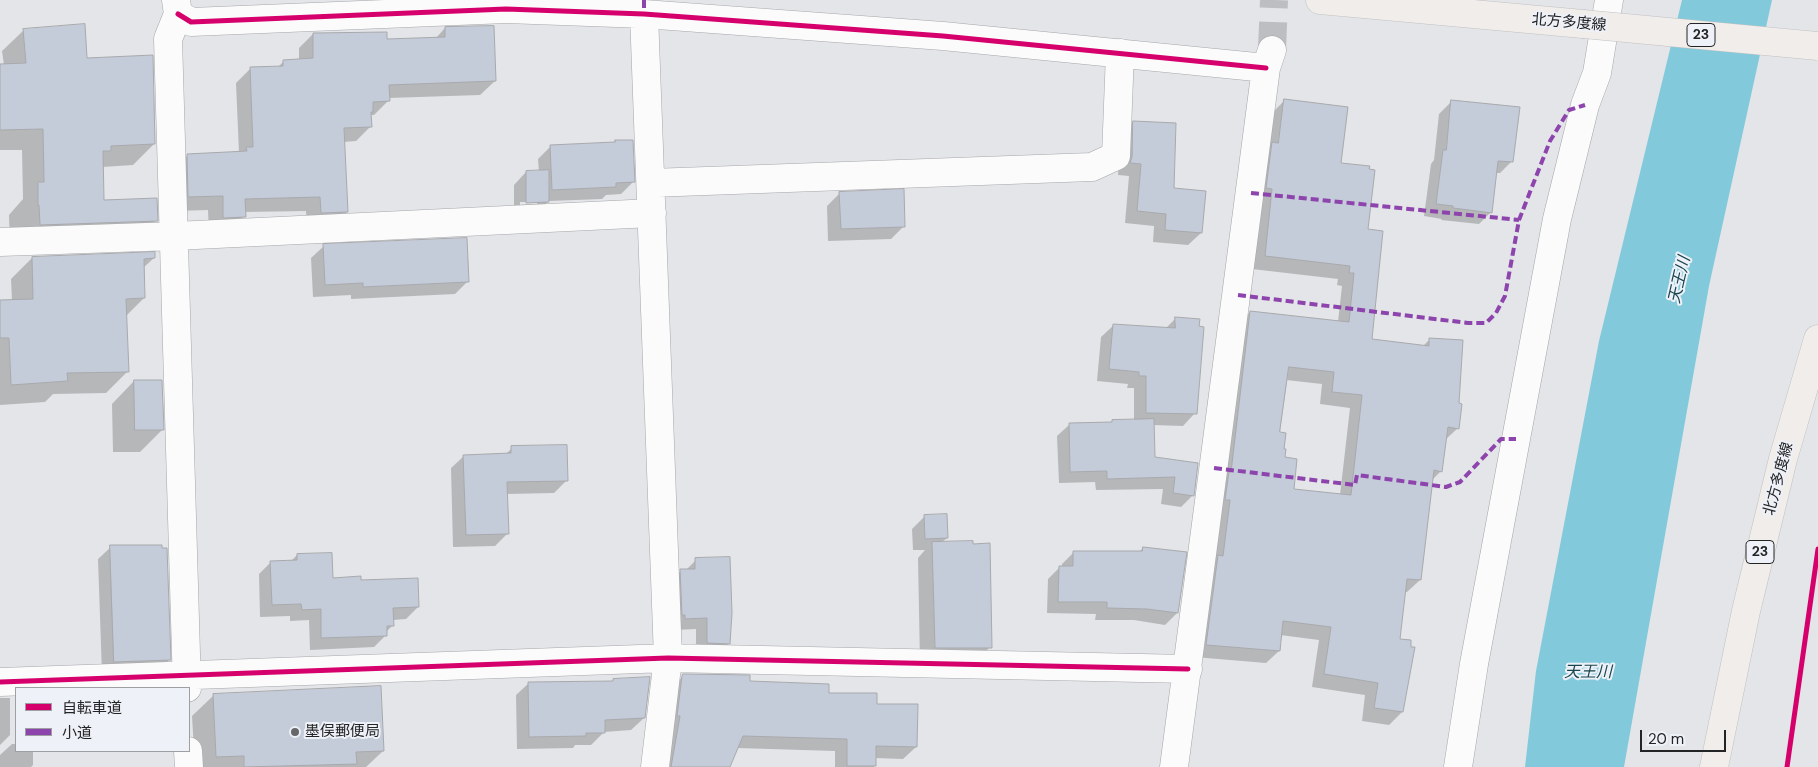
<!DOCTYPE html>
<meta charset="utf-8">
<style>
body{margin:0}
#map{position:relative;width:1818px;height:767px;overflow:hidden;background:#e3e5e8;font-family:"DM Sans","Noto Sans JP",sans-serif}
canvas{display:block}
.legend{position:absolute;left:15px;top:687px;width:175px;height:65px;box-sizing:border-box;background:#eef1f7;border:1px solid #9d9fa3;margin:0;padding:6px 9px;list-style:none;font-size:15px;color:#232426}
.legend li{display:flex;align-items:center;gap:10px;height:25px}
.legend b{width:25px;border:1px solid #9d9fa3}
.scale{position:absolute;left:1640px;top:730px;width:86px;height:22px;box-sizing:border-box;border:2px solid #232426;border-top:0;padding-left:6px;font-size:15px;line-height:18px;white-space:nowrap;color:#232426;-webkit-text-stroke:4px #eef1f7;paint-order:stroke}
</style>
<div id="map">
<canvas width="1818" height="767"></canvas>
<ul class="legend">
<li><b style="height:6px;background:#d6006c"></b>自転車道</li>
<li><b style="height:6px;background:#8e44ad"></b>小道</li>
</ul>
<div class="scale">20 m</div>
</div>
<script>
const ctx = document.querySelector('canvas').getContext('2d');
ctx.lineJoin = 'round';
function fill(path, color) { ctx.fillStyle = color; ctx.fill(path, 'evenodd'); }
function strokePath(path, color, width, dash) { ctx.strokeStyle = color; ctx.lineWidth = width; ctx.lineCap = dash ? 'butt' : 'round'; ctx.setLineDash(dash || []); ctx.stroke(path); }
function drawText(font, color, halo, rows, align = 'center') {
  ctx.font = font + ' "DM Sans","Noto Sans JP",sans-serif'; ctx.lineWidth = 4; ctx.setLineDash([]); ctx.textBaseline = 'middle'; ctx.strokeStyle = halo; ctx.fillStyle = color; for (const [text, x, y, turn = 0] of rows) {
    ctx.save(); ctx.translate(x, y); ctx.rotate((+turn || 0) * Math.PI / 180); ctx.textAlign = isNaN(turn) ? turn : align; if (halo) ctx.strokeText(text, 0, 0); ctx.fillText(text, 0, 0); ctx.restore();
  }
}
fill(new Path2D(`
 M 1682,0 L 1772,0 L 1709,286 L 1624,767 L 1525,767 L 1536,671 L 1599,341 Z`), '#82cadb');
fill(new Path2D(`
 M 445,28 L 495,81 L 480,95 L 389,98 L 389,100 L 374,115 L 370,115 L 371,126 L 356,141 L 343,142 L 347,212 L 332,226 L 307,227 L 306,211 L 244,212 L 244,216 L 230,231 L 209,232 L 208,210 L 174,211 L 173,170 L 188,155 L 239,153 L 236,83 L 251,68 L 277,68 L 284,61 L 299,60 L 299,48 L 313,34 L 386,41 L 435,39 Z
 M 24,30 L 86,60 L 154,144 L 133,165 L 102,167 L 103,202 L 156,220 L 135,242 L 10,246 L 9,215 L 23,199 L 22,150 L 0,150 L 0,65 L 4,65 L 2,51 Z
 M 1285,100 L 1339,164 L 1367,230 L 1371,340 L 1423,346 L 1430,339 L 1458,428 L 1445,440 L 1441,471 L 1432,480 L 1420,580 L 1407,592 L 1404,592 L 1399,640 L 1409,648 L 1413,649 L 1402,712 L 1389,725 L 1362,721 L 1365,695 L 1312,687 L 1319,640 L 1280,635 L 1279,651 L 1266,663 L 1194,657 L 1238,325 L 1250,312 L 1338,322 L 1342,286 L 1337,285 L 1338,279 L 1252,269 L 1272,113 ZM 1286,380 L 1322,384 L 1320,404 L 1350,408 L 1340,495 L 1293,490 L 1279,433 Z
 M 1452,101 L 1512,161 L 1500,173 L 1495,173 L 1491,212 L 1479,224 L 1441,220 L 1442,219 L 1424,216 L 1431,164 L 1434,160 L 1439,114 Z
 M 1133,122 L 1172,189 L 1201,233 L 1188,245 L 1153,242 L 1154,226 L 1125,223 L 1129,176 L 1118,175 L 1121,135 Z
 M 615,142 L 633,182 L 621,194 L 606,195 L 602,199 L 549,201 L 535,214 L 514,215 L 514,185 L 526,172 L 539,172 L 538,159 L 551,146 L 614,143 ZM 520,202 L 537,202 L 537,204 L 520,205 Z
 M 840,193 L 904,226 L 891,239 L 828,241 L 827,206 Z
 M 324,246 L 468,281 L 455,294 L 351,299 L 351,295 L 313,297 L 311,258 Z
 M 32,258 L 154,258 L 143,268 L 144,298 L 126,316 L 128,371 L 106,393 L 53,394 L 45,402 L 0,405 L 0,301 L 12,301 L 11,279 Z
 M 1176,318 L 1195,413 L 1183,426 L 1153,425 L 1154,458 L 1197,464 L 1193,495 L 1181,507 L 1161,504 L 1163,489 L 1096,490 L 1095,482 L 1059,483 L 1057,436 L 1069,425 L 1110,424 L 1113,421 L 1134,421 L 1134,388 L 1127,388 L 1128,384 L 1097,381 L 1101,337 L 1114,325 L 1165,329 Z
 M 134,381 L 163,429 L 140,452 L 113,452 L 112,404 Z
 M 512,448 L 567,480 L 554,493 L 506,494 L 507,534 L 495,546 L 453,547 L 451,468 L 464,456 L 505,455 Z
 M 925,516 L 947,538 L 941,543 L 990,647 L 975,662 L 920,663 L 918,558 L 925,550 L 913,550 L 912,529 Z
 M 111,547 L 169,660 L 157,672 L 102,674 L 98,559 Z
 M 1143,548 L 1177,613 L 1165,625 L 1134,620 L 1095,620 L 1096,614 L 1047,613 L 1048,579 L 1060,567 L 1062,567 L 1062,564 L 1074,552 L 1139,552 Z
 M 297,555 L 331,579 L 360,581 L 418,607 L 406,619 L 393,620 L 393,625 L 386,632 L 386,635 L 374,647 L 310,650 L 309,620 L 290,621 L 290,616 L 260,617 L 259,574 L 271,562 L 291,561 Z
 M 696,560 L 729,643 L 718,655 L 696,654 L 696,629 L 674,630 L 669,582 L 681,571 L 685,571 Z
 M 684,675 L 828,694 L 876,705 L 916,747 L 903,759 L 875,758 L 874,767 L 835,767 L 835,751 L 737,748 L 728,767 L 661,767 L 670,690 Z
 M 529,683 L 644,718 L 631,730 L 604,732 L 591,745 L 575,745 L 573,748 L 517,749 L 516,695 Z
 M 214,695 L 383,751 L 366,767 L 195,767 L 192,716 Z
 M 0,698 L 10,698 L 10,735 L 0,745 Z
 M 12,744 L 16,744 L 16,751 L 33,751 L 33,765 L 31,767 L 0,767 L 0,755 Z`), '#0003');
const building = new Path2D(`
 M 85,24 L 87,58 L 153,55 L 155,144 L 111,146 L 111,151 L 103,151 L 104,200 L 157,198 L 158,221 L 40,225 L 39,205 L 38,205 L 38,182 L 44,182 L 43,129 L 0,130 L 0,64 L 26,63 L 23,29 Z
 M 494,26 L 496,81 L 389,85 L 390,101 L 373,102 L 373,112 L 371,112 L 372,127 L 344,128 L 348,212 L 321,213 L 320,197 L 245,199 L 246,217 L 223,218 L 223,196 L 188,197 L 187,154 L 247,151 L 246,147 L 253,147 L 250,67 L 283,66 L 283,60 L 313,58 L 313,33 L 387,32 L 387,39 L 445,37 L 445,27 Z
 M 1284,99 L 1348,107 L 1341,163 L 1370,166 L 1369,169 L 1375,170 L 1368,229 L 1383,231 L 1372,339 L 1429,346 L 1429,338 L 1463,340 L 1459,403 L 1462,404 L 1459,429 L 1448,427 L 1442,472 L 1434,470 L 1421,580 L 1407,579 L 1400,639 L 1411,640 L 1411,647 L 1415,647 L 1403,712 L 1374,708 L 1378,683 L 1324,674 L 1331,627 L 1283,621 L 1280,651 L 1206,645 L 1218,555 L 1223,556 L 1230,500 L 1225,500 L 1229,472 L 1231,472 L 1250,311 L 1349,322 L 1354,273 L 1349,273 L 1350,266 L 1265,256 L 1272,189 L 1266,188 L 1272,142 L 1278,143 ZM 1289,367 L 1334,372 L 1332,392 L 1362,395 L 1351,495 L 1294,489 L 1297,459 L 1285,457 L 1286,449 L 1284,449 L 1286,433 L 1280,432 Z
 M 1451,100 L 1520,107 L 1513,162 L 1498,161 L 1492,213 L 1453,208 L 1453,206 L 1436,204 L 1443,150 L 1446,150 Z
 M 1133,121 L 1176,123 L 1174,188 L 1206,191 L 1202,233 L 1165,230 L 1166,214 L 1137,211 L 1141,164 L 1130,163 L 1132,157 Z
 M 615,140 L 633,140 L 635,182 L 616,183 L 616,187 L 552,190 L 550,145 L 615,142 Z
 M 549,170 L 549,202 L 526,203 L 526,171 Z
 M 904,189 L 905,227 L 841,229 L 839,192 Z
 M 467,238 L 469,282 L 363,287 L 363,283 L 325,285 L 323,244 Z
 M 155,252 L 155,258 L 144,259 L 145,298 L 126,299 L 129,372 L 67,373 L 68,381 L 11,385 L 9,338 L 0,338 L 0,300 L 33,299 L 32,257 Z
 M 1175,317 L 1200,319 L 1199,326 L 1204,327 L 1197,414 L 1146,413 L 1146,376 L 1139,376 L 1139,372 L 1109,369 L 1113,324 L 1175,328 Z
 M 134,380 L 162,380 L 164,430 L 135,430 Z
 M 1154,419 L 1155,457 L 1198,463 L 1194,496 L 1173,493 L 1175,477 L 1107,479 L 1107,471 L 1070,472 L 1069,423 L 1112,422 L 1112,420 Z
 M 567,445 L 568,481 L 507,482 L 509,534 L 466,535 L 463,455 L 511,453 L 511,446 Z
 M 947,514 L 948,538 L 925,539 L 924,515 Z
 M 973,541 L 973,544 L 990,543 L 992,648 L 935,648 L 932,542 Z
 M 110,545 L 162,545 L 162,548 L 167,548 L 171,660 L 114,662 Z
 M 1143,547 L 1187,552 L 1178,613 L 1147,609 L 1107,608 L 1107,602 L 1058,602 L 1059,566 L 1073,566 L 1073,551 L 1142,551 Z
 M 332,553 L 333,578 L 361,576 L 361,580 L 418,578 L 419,607 L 393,608 L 394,626 L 387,626 L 387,636 L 321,638 L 321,609 L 302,610 L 301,604 L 272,605 L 270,561 L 297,560 L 297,554 Z
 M 730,557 L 732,613 L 730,644 L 707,643 L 707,618 L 685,619 L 685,615 L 682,615 L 680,569 L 695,569 L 695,558 Z
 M 683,674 L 750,675 L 750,681 L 829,684 L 829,693 L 877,693 L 877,704 L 918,704 L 917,747 L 876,746 L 876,766 L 847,766 L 847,739 L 743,736 L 730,767 L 671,767 L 680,716 L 677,716 L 682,676 Z
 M 650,677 L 645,718 L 605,720 L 605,733 L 586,733 L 586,736 L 529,737 L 528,682 L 613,681 L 613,679 Z
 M 381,686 L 384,751 L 356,752 L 357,764 L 244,767 L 244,756 L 216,757 L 213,694 Z`);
fill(building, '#c4cbd9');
strokePath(building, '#a8a9ac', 1);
strokePath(new Path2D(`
 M 1272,50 L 1274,0`), '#bdbec1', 28, [28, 14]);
const minor = new Path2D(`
 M 176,0 L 178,14 L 168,39 L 187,688
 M 178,14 L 191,22 L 506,9 L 644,14 L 943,36 L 1266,68
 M 644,14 L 668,658 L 655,767
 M 651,183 L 1092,167 L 1116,156 L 1120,53
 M 0,242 L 175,236 L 652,213
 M 0,682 L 668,658 L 1188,669
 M 188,751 L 189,767
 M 1174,767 L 1266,68 L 1272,50
 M 1458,767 L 1474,664 L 1557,219 L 1585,105 L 1597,73 L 1609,0`);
const primary = new Path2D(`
 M 1320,0 L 1583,24
 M 1714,767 L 1746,611 L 1783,459 L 1818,339`);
strokePath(minor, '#a5a6a8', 29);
strokePath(primary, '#c0c1c3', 29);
strokePath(minor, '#fbfbfc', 28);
strokePath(primary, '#f1edea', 28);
const primaryBridge = new Path2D(`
 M 1583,24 L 1818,46`);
strokePath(primaryBridge, '#c0c1c3', 29, []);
strokePath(primaryBridge, '#f1edea', 28);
strokePath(new Path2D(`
 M 644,0 L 644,14
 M 1251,193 L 1519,220
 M 1238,295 L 1468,323 L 1486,323 L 1496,313 L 1505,296 L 1519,220 L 1550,141 L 1569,110 L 1585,105
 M 1214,468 L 1355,485 L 1357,475 L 1446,487 L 1460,482 L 1501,439 L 1516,439`), '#8e44ad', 4, [8, 4]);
strokePath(new Path2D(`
 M 178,14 L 191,22 L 506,9 L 644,14 L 943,36 L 1266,68
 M 0,682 L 668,658 L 1188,669
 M 1787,767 L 1818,549`), '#d6006c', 5);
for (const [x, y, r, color] of [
 [295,732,5,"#66686a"]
]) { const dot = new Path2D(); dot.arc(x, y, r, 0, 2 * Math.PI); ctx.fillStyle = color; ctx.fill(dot); strokePath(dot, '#eef1f7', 2); }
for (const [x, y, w] of [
 [1701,35,28],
 [1760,552,28]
]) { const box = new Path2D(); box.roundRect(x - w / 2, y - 11.5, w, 23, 4); ctx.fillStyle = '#eef1f7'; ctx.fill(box); strokePath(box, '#232426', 1); }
drawText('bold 14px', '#232426', null, [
 ["23",1701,35],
 ["23",1760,552]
]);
drawText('15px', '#232426', '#eef1f7', [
 ["北方多度線",1569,23,5],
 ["北方多度線",1779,479,-75]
]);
drawText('15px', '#232426', '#eef1f7', [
 ["墨俣郵便局",305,732]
], 'left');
drawText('italic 16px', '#184650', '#eef1f7', [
 ["天王川",1680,280,-77],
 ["天王川",1588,673]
]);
</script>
